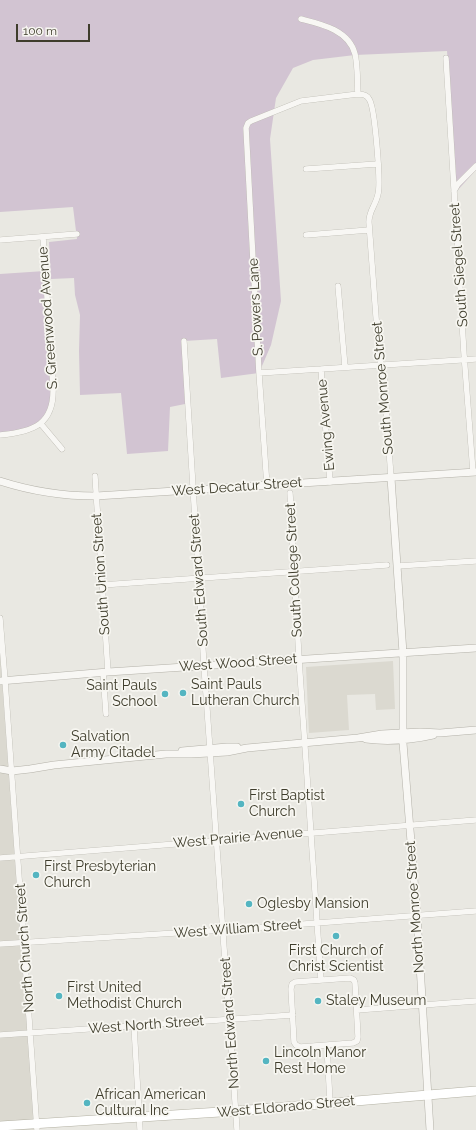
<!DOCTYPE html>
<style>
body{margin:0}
#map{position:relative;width:476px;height:1130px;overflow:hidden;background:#e9e8e2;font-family:Raleway,sans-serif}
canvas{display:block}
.scale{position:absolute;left:16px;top:24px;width:74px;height:18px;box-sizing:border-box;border:2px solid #3f3d2c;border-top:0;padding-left:5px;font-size:12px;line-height:14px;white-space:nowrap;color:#3f3d2c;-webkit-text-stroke:3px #f7f6f1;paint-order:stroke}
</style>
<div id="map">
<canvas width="476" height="1130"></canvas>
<div class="scale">100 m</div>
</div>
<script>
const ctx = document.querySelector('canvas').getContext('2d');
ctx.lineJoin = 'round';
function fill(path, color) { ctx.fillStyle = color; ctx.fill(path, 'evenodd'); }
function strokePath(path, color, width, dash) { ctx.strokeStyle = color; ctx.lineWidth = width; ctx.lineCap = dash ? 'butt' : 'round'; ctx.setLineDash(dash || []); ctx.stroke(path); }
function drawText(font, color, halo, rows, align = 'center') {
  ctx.font = font + ' Raleway,sans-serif'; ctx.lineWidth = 3.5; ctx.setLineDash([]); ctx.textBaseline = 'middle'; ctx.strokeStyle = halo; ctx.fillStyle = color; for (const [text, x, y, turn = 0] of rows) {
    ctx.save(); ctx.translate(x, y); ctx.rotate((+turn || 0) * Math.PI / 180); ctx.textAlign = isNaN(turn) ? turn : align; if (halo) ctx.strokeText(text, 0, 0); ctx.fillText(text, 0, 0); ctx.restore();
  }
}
fill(new Path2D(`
 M 0,653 L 21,941 L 35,1130 L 0,1130 Z
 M 393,661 L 395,709 L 376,710 L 375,694 L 347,695 L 349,730 L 309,733 L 306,667 Z`), '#dbd9d0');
fill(new Path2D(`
 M 0,0 L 476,0 L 476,170 L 457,191 L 447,51 L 355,55 L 313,60 L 293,68 L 276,98 L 270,139 L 281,301 L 271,345 L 259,373 L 221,378 L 217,339 L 184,341 L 185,404 L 170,407 L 168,451 L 127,454 L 121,393 L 80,395 L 79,351 L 80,315 L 75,295 L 74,278 L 51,279 L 49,242 L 77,239 L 73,207 L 0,212 Z
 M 45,271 L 53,403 L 41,424 L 0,435 L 0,274 Z`), '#d2c4d2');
const minor = new Path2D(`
 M 301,19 C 321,24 349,30 355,54 C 358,66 357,81 358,94
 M 446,58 L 464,354 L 473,472
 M 306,169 L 377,164
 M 454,191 L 458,184 L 476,166
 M 306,235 L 369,230
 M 0,240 L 77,234
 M 338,286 L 345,367
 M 184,341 L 204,666 L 237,1130
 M 321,369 L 330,482
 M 259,373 L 476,359
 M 41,424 L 62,449
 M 0,435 C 34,432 55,424 53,386 L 43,237
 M 95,476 L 108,672
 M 267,486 L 259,373 L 246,128 L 248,123 L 251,121 L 301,101 L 358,94 C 362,94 367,95 369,99 C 375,106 381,184 378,194 C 376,205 368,212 369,223 L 379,357 L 384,375 L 391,478
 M 290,493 L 299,659 L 321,980
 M 398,566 L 476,561
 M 102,585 L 387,565
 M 0,618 L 5,680 L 37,1130
 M 103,672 L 106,714
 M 0,858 L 476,820
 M 0,944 L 224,930 L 476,911
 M 350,978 L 354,980 L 355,983 L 358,1037 L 357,1041 L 353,1043 L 300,1047 L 296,1045 L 294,1042 L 291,989 L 292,984 L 295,982 Z
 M 357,1010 L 476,1001
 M 134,1026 L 140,1130
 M 0,1035 L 293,1015
 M 327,1045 L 330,1103`);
const tertiary = new Path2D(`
 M 391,478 L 403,653 L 403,743 L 417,916 L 430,1130
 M 0,481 C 31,491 63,496 96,496 L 476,472
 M 0,681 L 108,672 L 476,648
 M 366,739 C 389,742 411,740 433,735
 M 182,751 L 227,747 L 237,747
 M 0,769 L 12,771 L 30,769 L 54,765 L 166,754 L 191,754 L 227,752 L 247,748 L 358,738 L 382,734 L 420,732 L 440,733 L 476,730`);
const primary = new Path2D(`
 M 0,1126 L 236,1111 L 476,1091`);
strokePath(minor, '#b3b1a8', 6);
strokePath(tertiary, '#b3b1a8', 8);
strokePath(primary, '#b3b1a3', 10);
strokePath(minor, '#f8f7f4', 5.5);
strokePath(tertiary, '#f8f7f4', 7);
strokePath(primary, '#fff', 9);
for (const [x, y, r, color] of [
 [183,693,4,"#54b5c1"],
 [165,694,4,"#54b5c1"],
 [63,745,4,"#54b5c1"],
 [241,804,4,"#54b5c1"],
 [36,875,4,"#54b5c1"],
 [249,904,4,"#54b5c1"],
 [336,936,4,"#54b5c1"],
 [59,996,4,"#54b5c1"],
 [318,1001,4,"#54b5c1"],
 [266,1061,4,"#54b5c1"],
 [87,1103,4,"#54b5c1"]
]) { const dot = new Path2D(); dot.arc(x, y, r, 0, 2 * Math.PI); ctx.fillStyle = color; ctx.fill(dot); strokePath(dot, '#f7f6f1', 1.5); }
drawText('14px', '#3f3d2c', '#f7f6f1', [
 ["South Siegel Street",459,265,-94],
 ["S. Powers Lane",256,307,-93],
 ["S. Greenwood Avenue",48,318,-94],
 ["South Monroe Street",383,388,-95],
 ["Ewing Avenue",326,425,-95],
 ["West Decatur Street",237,487,-4],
 ["South College Street",294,570,-93],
 ["South Union Street",101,574,-94],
 ["South Edward Street",199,580,-94],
 ["West Wood Street",238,663,-4],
 ["West Prairie Avenue",238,838,-5],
 ["North Monroe Street",415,907,-94],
 ["West William Street",238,929,-4],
 ["North Church Street",25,948,-94],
 ["North Edward Street",230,1023,-94],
 ["West North Street",146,1025,-4],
 ["West Eldorado Street",286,1107,-5]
]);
drawText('14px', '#3f3d2c', '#f7f6f1', [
 ["Saint Pauls",191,685],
 ["Lutheran Church",191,701],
 ["Saint Pauls",157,686,"right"],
 ["School",157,702,"right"],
 ["Salvation",71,737],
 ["Army Citadel",71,753],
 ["First Baptist",249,796],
 ["Church",249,812],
 ["First Presbyterian",44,867],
 ["Church",44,883],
 ["Oglesby Mansion",257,904],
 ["First Church of",336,951,"center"],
 ["Christ Scientist",336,967,"center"],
 ["First United",67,988],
 ["Methodist Church",67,1004],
 ["Staley Museum",326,1001],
 ["Lincoln Manor",274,1053],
 ["Rest Home",274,1069],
 ["African American",95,1095],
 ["Cultural Inc",95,1111]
], 'left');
</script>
